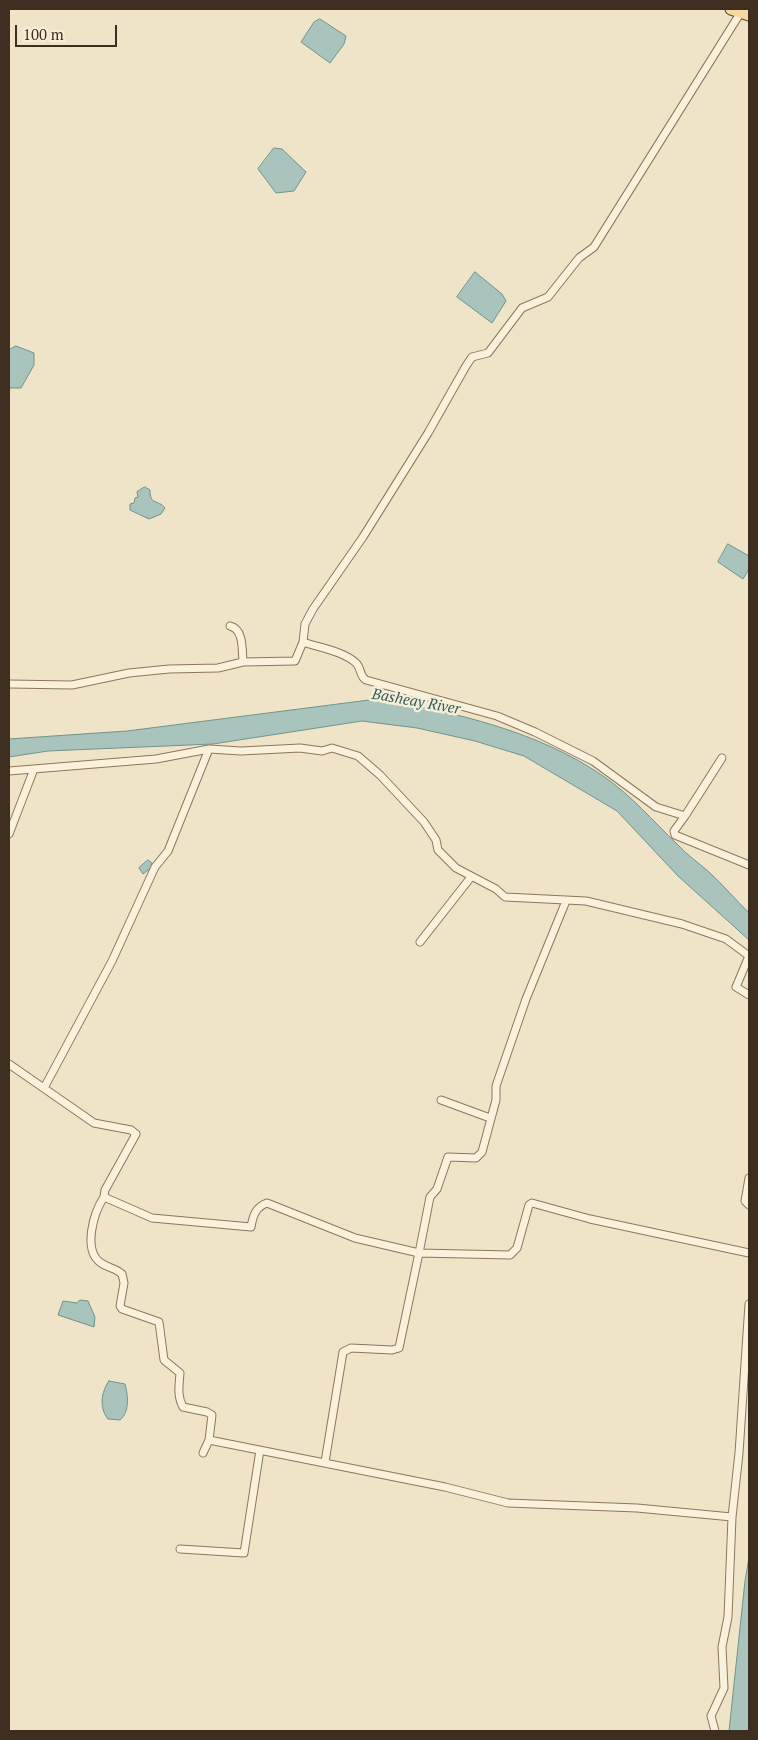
<!DOCTYPE html>
<style>
body{margin:0}
#map{position:relative;width:758px;height:1740px;overflow:hidden;background:#f0e4c8;font-family:"PT Serif",serif}
canvas{display:block}
.frame{position:absolute;inset:0;border:10px solid #3d2e20;pointer-events:none}
.scale{position:absolute;left:15px;top:25px;width:102px;height:22px;box-sizing:border-box;border:2px solid #3d2e20;border-top:0;padding-left:6px;font-size:15px;line-height:18px;white-space:nowrap;color:#3d2e20;-webkit-text-stroke:4px #f7eed8;paint-order:stroke}
</style>
<div id="map">
<canvas width="758" height="1740"></canvas>
<div class="frame"></div>
<div class="scale">100 m</div>
</div>
<script>
const ctx = document.querySelector('canvas').getContext('2d');
ctx.lineJoin = 'round';
function fill(path, color) { ctx.fillStyle = color; ctx.fill(path, 'evenodd'); }
function strokePath(path, color, width, dash) { ctx.strokeStyle = color; ctx.lineWidth = width; ctx.lineCap = dash ? 'butt' : 'round'; ctx.setLineDash(dash || []); ctx.stroke(path); }
function drawText(font, color, halo, rows, align = 'center') {
  ctx.font = font + ' "PT Serif",serif'; ctx.lineWidth = 5; ctx.setLineDash([]); ctx.textBaseline = 'middle'; ctx.strokeStyle = halo; ctx.fillStyle = color; for (const [text, x, y, turn = 0] of rows) {
    ctx.save(); ctx.translate(x, y); ctx.rotate((+turn || 0) * Math.PI / 180); ctx.textAlign = isNaN(turn) ? turn : align; if (halo) ctx.strokeText(text, 0, 0); ctx.fillText(text, 0, 0); ctx.restore();
  }
}
const water = new Path2D(`
 M 320,19 L 346,36 L 344,44 L 330,63 L 301,42 L 314,22 Z
 M 274,148 L 282,149 L 306,172 L 294,191 L 276,193 L 258,169 Z
 M 475,272 L 502,294 L 506,301 L 492,323 L 457,297 Z
 M 16,346 L 34,353 L 34,365 L 21,388 L 9,388 L 9,350 Z
 M 145,487 L 150,490 C 150,506 158,499 165,508 L 161,514 L 149,519 L 130,510 L 130,504 L 134,503 L 135,498 L 138,497 L 137,492 Z
 M 728,544 L 749,556 L 749,569 L 743,579 L 718,562 Z
 M 378,699 C 454,712 538,731 603,776 C 631,795 653,821 678,845 C 687,855 699,863 709,872 C 723,885 736,900 749,913 L 749,940 L 678,876 L 617,811 L 524,756 L 475,741 L 417,728 L 362,721 L 213,744 L 48,751 L 9,757 L 9,739 L 127,731 Z
 M 148,860 L 152,863 L 152,867 L 143,874 L 139,868 Z
 M 80,1300 L 88,1301 L 95,1317 L 94,1327 L 58,1315 L 63,1301 L 77,1303 Z
 M 109,1381 L 125,1384 C 128,1395 130,1412 120,1420 L 108,1419 C 99,1408 101,1392 109,1381 Z
 M 749,1558 L 749,1731 L 729,1731 L 745,1581 Z`);
fill(water, '#a9c4bc');
strokePath(water, '#6f938a', 1);
const street = new Path2D(`
 M 230,626 C 244,629 242,651 243,662
 M 303,642 L 305,624 L 313,609 L 363,537 L 428,433 L 466,366 L 472,357 L 488,353 L 522,308 L 548,297 L 579,258 L 594,247 L 741,12
 M 9,684 L 72,685 L 129,673 L 169,669 L 218,668 L 243,662 L 295,661 L 303,642 C 320,648 343,651 356,663 C 362,669 359,676 366,680 L 497,716 L 535,732 L 593,761 L 656,807 L 685,816 L 722,758
 M 9,771 L 156,759 L 209,749 L 241,751 L 300,748 L 322,751 L 332,748 L 358,756 L 380,775 L 424,822 L 436,840 L 438,850 L 456,868 L 496,889 L 505,897 L 586,901 L 682,924 L 726,939 L 749,956 L 736,987 L 749,995
 M 685,816 L 674,831 L 675,835 L 749,865
 M 9,834 L 34,769
 M 566,901 L 526,999 L 496,1086 L 496,1100 L 482,1152 L 476,1158 L 448,1157 L 437,1189 L 430,1197 L 419,1253 L 510,1255 L 517,1248 L 529,1205 L 532,1203 L 590,1219 L 749,1253
 M 420,942 L 471,877
 M 9,1064 L 94,1123 L 131,1130 L 136,1134 L 105,1190 L 104,1197 L 152,1218 L 251,1227 C 253,1215 256,1207 267,1203 L 355,1238 L 419,1253 L 399,1348 L 392,1350 L 351,1348 L 343,1352 L 325,1462
 M 44,1088 L 112,961 L 155,867 L 168,851 L 209,749
 M 441,1100 L 490,1118
 M 749,1178 L 745,1201 L 749,1205
 M 104,1197 C 94,1212 82,1250 101,1263 C 108,1268 116,1268 122,1274 L 124,1283 L 120,1306 L 122,1309 L 159,1322 L 164,1360 L 180,1373 C 179,1386 177,1396 183,1407 L 207,1412 L 212,1415 L 209,1440
 M 203,1453 L 209,1440 L 445,1487 L 508,1503 L 637,1508 L 732,1517
 M 180,1549 L 244,1553 L 260,1450
 M 715,1731 L 711,1716 L 724,1688 L 722,1647 L 728,1617 L 732,1517 L 739,1453 L 749,1304`);
const primary = new Path2D(`
 M 731,9 L 749,15`);
strokePath(street, '#8d765c', 9);
strokePath(primary, '#5b4430', 13);
strokePath(street, '#faf1dc', 7);
strokePath(primary, '#f3d9a0', 11);
drawText('italic 15px', '#2f5d5a', '#f7eed8', [
 ["Basheay River",416,702,10]
]);
</script>
